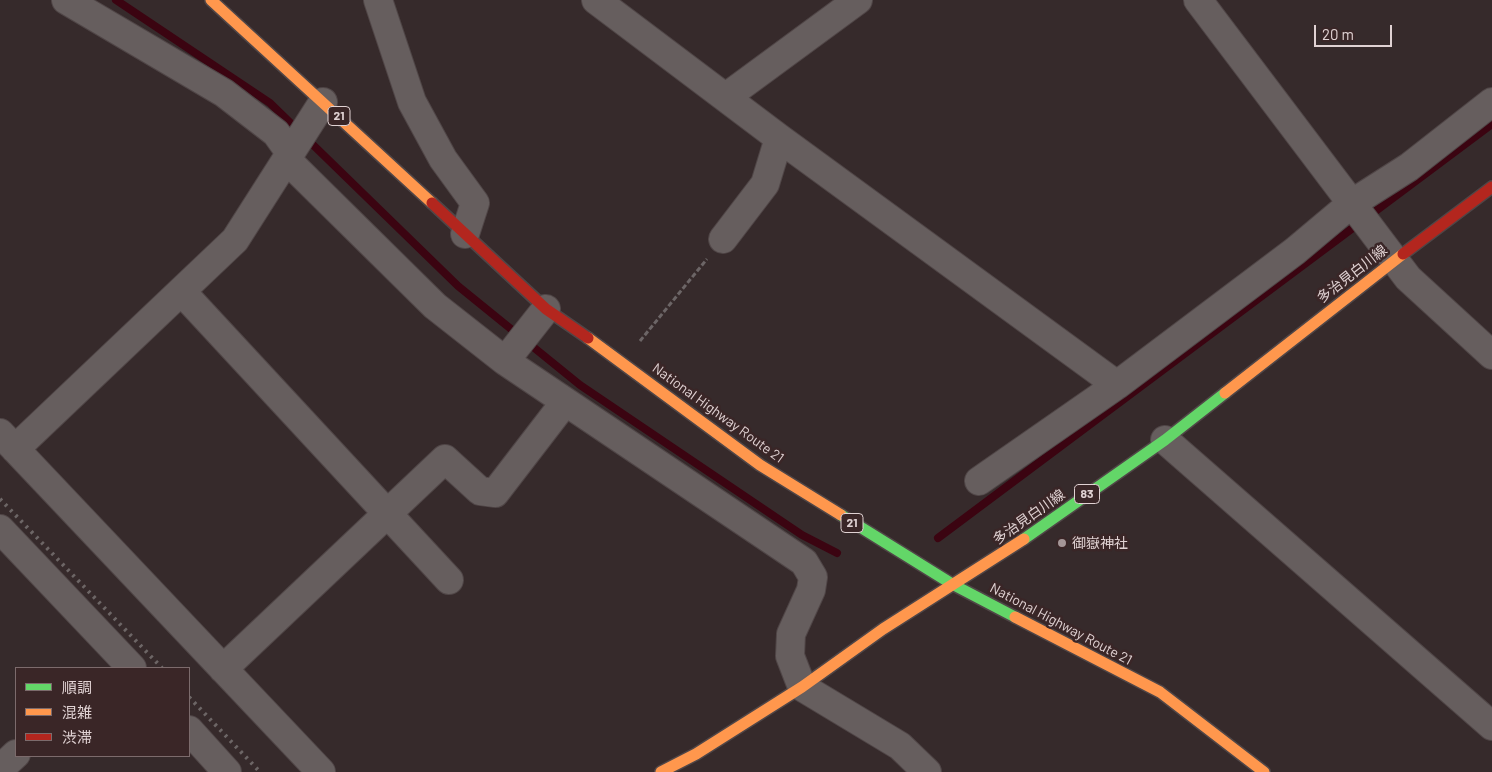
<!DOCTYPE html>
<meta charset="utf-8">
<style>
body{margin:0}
#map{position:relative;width:1492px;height:772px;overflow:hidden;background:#362a2b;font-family:Barlow,"Noto Sans JP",sans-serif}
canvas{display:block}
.legend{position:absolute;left:15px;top:667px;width:175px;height:90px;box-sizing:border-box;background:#3a2627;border:1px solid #7c6b6c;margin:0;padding:6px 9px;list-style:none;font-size:15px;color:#e0d2d3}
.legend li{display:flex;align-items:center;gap:10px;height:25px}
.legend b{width:25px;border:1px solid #7c6b6c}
.scale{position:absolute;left:1314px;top:25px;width:78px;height:22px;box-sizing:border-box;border:2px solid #e0d2d3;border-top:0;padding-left:6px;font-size:15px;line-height:18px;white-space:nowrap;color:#e0d2d3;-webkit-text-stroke:4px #3a2627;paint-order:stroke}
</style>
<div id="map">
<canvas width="1492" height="772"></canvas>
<ul class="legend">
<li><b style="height:6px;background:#63d668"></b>順調</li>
<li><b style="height:6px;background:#ff974d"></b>混雑</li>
<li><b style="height:6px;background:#b3261e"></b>渋滞</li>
</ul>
<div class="scale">20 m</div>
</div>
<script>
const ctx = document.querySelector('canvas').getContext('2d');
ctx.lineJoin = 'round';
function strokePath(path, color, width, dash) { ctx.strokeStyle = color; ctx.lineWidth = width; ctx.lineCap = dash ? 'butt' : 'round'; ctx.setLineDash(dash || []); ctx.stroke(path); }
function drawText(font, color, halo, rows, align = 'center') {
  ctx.font = font + ' Barlow,"Noto Sans JP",sans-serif'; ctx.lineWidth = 5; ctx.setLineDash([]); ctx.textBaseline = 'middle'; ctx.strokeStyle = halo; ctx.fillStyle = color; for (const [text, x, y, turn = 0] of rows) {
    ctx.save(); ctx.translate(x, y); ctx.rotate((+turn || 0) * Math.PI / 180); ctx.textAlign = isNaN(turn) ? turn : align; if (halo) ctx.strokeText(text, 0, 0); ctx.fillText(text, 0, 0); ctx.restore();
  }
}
strokePath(new Path2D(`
 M 116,0 L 270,103 L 458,286 L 580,385 L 802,535 L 837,553
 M 938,538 L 1492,124`), '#3b0411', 8);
const street = new Path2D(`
 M 66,0 L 224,93 L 276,133 L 291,154
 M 378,0 L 412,102 L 443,159 L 475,203 L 465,234
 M 596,0 L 779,138 L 1117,385
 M 1198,0 L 1408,278 L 1492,355
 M 726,97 L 858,0
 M 287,160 L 435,306 L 505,361 L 804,562 L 813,577 L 811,590 L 791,634 L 790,656 L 802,687 L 900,746 L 927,772
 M 723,239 L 765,184 L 779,138
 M 182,292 L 449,580
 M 505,361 L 546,309
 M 0,433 L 321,772
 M 1165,440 L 1492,726
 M 15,449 L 235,240 L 323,102
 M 979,481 L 1117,385 L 1295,251 L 1351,204 L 1409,167 L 1492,102
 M 0,529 L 132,668
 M 223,669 L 445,459 L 480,491 L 495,493 L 565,402
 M 189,730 L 227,772
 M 0,769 L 16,754`);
const fast = new Path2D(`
 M 841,515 L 952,584 L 1015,617
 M 1024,539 L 1165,440 L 1225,393`);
const slow = new Path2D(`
 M 211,0 L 432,203
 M 588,338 L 760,465 L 841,515
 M 1225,393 L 1403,254
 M 1015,617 L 1160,692 L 1264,772
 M 661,772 L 696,754 L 802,687 L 883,629 L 1024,539`);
const jam = new Path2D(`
 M 432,203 L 546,309 L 588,338
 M 1403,254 L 1492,187`);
strokePath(street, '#504647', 30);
strokePath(fast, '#504647', 14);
strokePath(slow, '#504647', 14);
strokePath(jam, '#504647', 14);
strokePath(new Path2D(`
 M 640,341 L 707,259`), '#6c6566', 3, [5, 2.5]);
strokePath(street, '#665e5e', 28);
strokePath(fast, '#63d668', 11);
strokePath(slow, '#ff974d', 11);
strokePath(jam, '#b3261e', 11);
strokePath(new Path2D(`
 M 0,499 L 162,668
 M 189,697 L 260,772`), '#6d6666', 4, [2.5, 5]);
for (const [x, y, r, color] of [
 [1062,543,5,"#a49798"]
]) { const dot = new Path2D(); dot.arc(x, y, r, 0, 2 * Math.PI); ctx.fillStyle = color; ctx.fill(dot); strokePath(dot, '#3a2627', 2); }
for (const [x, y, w] of [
 [339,116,22],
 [1087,494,25],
 [852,523,22]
]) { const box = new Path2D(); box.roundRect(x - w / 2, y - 9.5, w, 19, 4); ctx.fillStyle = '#3a2627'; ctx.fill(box); strokePath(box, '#e0d2d3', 1); }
drawText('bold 12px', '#e0d2d3', null, [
 ["21",339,116],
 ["83",1087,494],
 ["21",852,523]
]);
drawText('14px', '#e0d2d3', '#3a2627', [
 ["多治見白川線",1352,274,-38],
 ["National Highway Route 21",718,413,36],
 ["多治見白川線",1029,517,-35],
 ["National Highway Route 21",1061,624,28]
]);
drawText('14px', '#e0d2d3', '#3a2627', [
 ["御嶽神社",1072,543]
], 'left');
</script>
